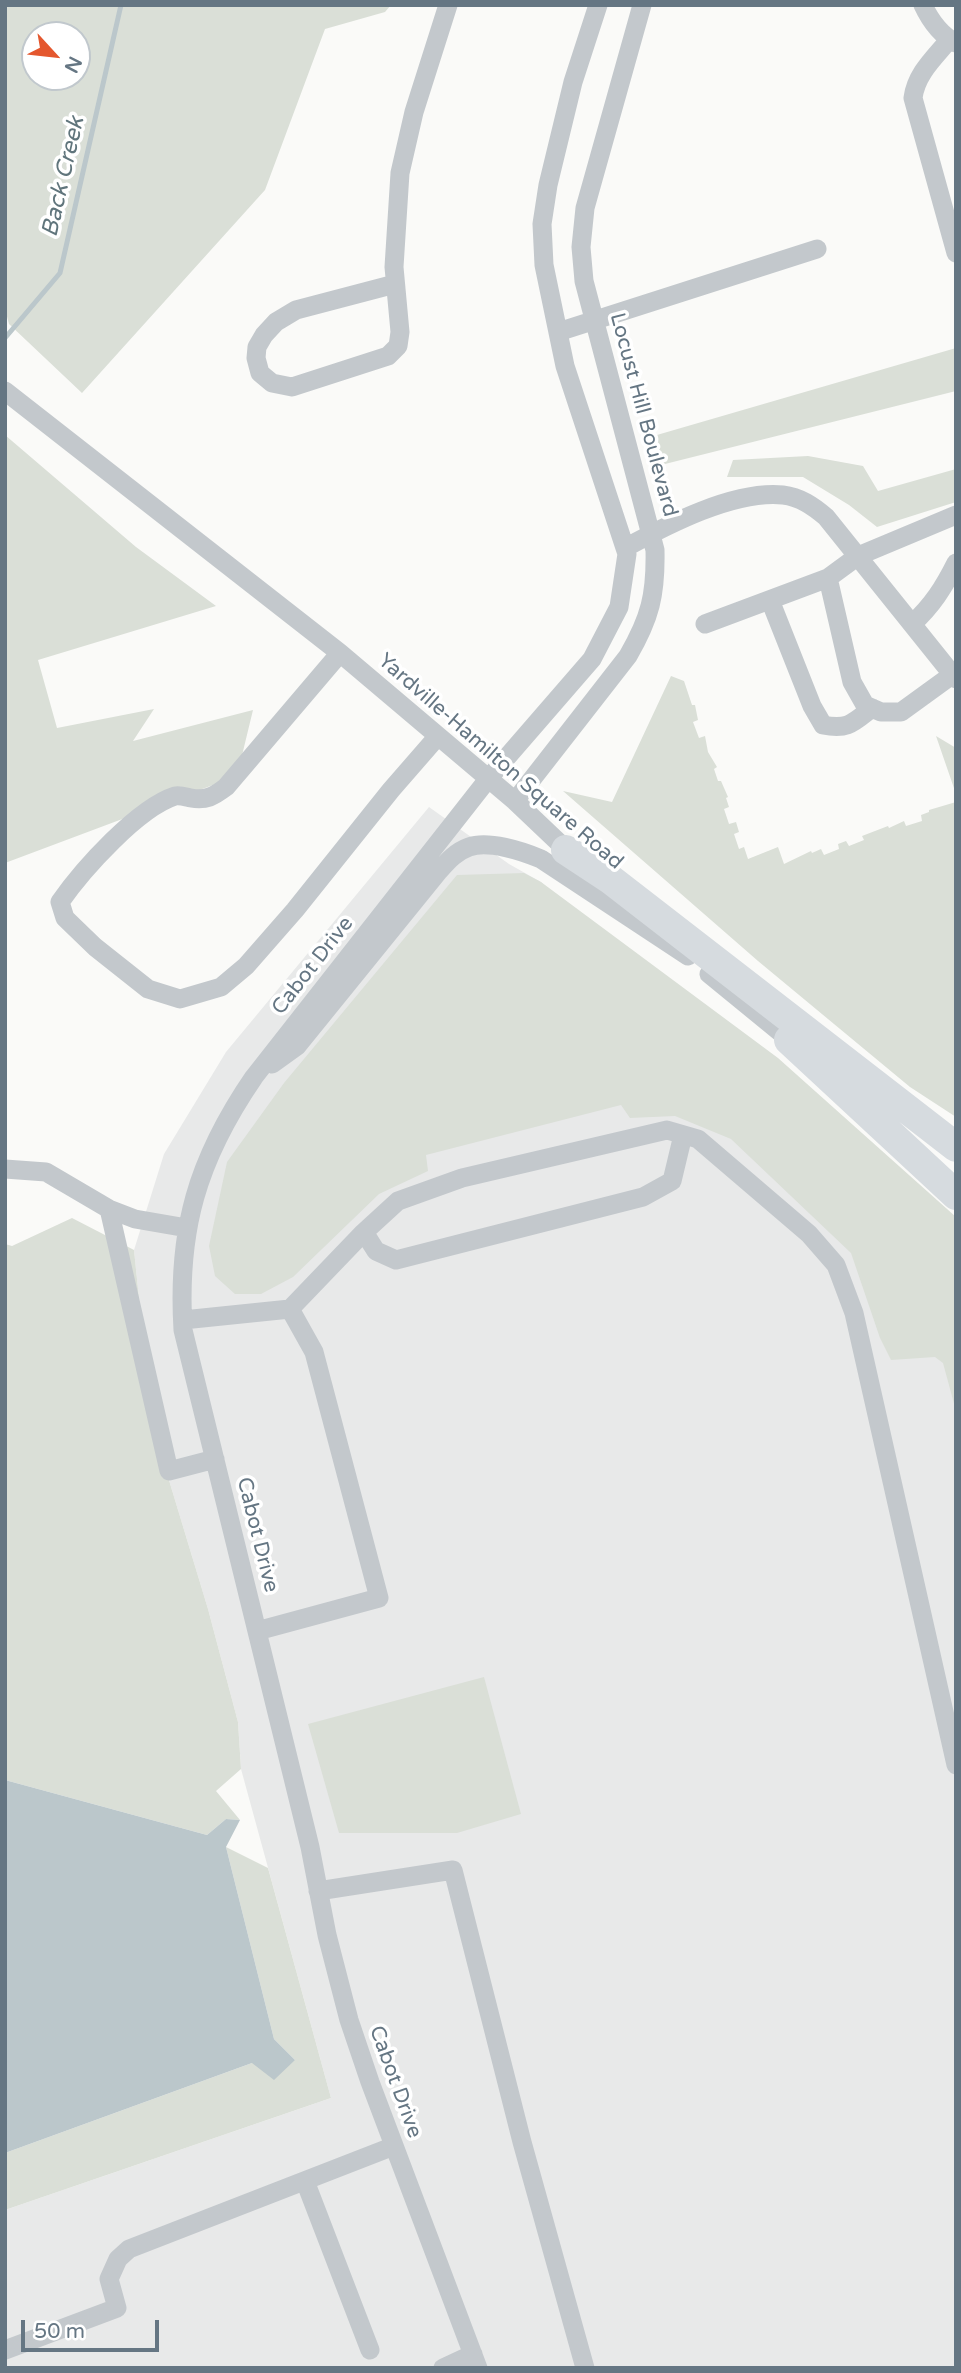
<!DOCTYPE html>
<style>
body{margin:0}
#map{position:relative;width:961px;height:2373px;overflow:hidden;background:#fafaf8;font-family:"Varela Round",sans-serif}
canvas{display:block}
.frame{position:absolute;inset:0;border:7px solid #657683;pointer-events:none}
.north{position:absolute;left:21px;top:21px;width:70px;height:70px;box-sizing:border-box;background:#fff;border:2px solid #c1c8cd;border-radius:50%;rotate:117deg;font-size:19px;font-weight:700;line-height:28px;text-align:center;color:#657683}
.north::after{content:'';display:block;margin:auto;width:24px;height:32px;background:#e4572e;clip-path:polygon(50% 0,100% 100%,50% 72%,0 100%)}
.scale{position:absolute;left:21px;top:2320px;width:138px;height:32px;box-sizing:border-box;border:4px solid #657683;border-top:0;padding-left:9px;font-size:21px;line-height:24px;white-space:nowrap;color:#657683;-webkit-text-stroke:5px #fff;paint-order:stroke}
</style>
<div id="map">
<canvas width="961" height="2373"></canvas>
<div class="frame"></div>
<div class="north">N</div>
<div class="scale">50 m</div>
</div>
<script>
const ctx = document.querySelector('canvas').getContext('2d');
ctx.lineJoin = 'round';
function fill(path, color) { ctx.fillStyle = color; ctx.fill(path, 'evenodd'); }
function strokePath(path, color, width, dash) { ctx.strokeStyle = color; ctx.lineWidth = width; ctx.lineCap = dash ? 'butt' : 'round'; ctx.setLineDash(dash || []); ctx.stroke(path); }
function drawText(font, color, halo, rows, align = 'center') {
  ctx.font = font + ' "Varela Round",sans-serif'; ctx.lineWidth = 7; ctx.setLineDash([]); ctx.textBaseline = 'middle'; ctx.strokeStyle = halo; ctx.fillStyle = color; for (const [text, x, y, turn = 0] of rows) {
    ctx.save(); ctx.translate(x, y); ctx.rotate((+turn || 0) * Math.PI / 180); ctx.textAlign = isNaN(turn) ? turn : align; if (halo) ctx.strokeText(text, 0, 0); ctx.fillText(text, 0, 0); ctx.restore();
  }
}
fill(new Path2D(`
 M 429,807 L 509,864 L 541,882 L 956,1292 L 956,2368 L 5,2368 L 5,2210 L 331,2098 L 241,1769 L 238,1722 L 208,1609 L 152,1424 L 134,1250 L 164,1154 L 226,1052 Z`), '#e8e9e9');
fill(new Path2D(`
 M 5,5 L 391,5 L 385,12 L 325,29 L 265,190 L 82,393 L 9,324 L 5,309 ZM 77,35 L 77,77 L 35,77 L 35,35 Z
 M 956,348 L 956,391 L 653,467 L 650,437 Z
 M 5,435 L 136,547 L 216,606 L 38,660 L 57,728 L 154,709 L 133,741 L 253,710 L 237,776 L 5,863 Z
 M 808,456 L 863,466 L 878,491 L 956,469 L 956,502 L 877,527 L 849,505 L 803,477 L 727,477 L 733,460 Z
 M 671,676 L 684,681 L 692,705 L 695,705 L 698,720 L 693,722 L 699,738 L 705,736 L 708,752 L 717,767 L 714,769 L 718,781 L 721,781 L 728,797 L 726,798 L 729,807 L 724,809 L 729,824 L 736,822 L 739,832 L 734,834 L 739,849 L 744,847 L 748,859 L 778,847 L 784,864 L 811,851 L 812,853 L 821,849 L 824,855 L 839,849 L 838,844 L 846,841 L 849,846 L 864,840 L 862,836 L 888,826 L 889,828 L 904,821 L 906,826 L 922,821 L 921,815 L 929,812 L 929,810 L 956,802 L 956,1117 L 910,1087 L 758,961 L 563,791 L 612,802 Z
 M 936,736 L 956,748 L 956,794 Z
 M 524,873 L 541,882 L 778,1058 L 956,1217 L 956,1411 L 943,1363 L 935,1357 L 891,1360 L 880,1338 L 851,1253 L 731,1139 L 675,1116 L 630,1118 L 621,1105 L 426,1155 L 428,1171 L 379,1194 L 293,1277 L 261,1294 L 235,1294 L 215,1276 L 209,1246 L 227,1162 L 284,1083 L 457,875 Z
 M 72,1218 L 134,1250 L 152,1424 L 208,1609 L 238,1722 L 241,1769 L 216,1791 L 240,1820 L 226,1819 L 207,1835 L 5,1780 L 5,1244 L 12,1246 Z
 M 484,1677 L 521,1814 L 457,1833 L 339,1833 L 308,1724 Z
 M 226,1847 L 268,1868 L 331,2098 L 5,2210 L 5,2153 L 252,2063 L 295,2060 L 274,2039 Z`), '#dadfd7');
fill(new Path2D(`
 M 5,1780 L 207,1835 L 226,1819 L 240,1820 L 226,1847 L 274,2039 L 295,2060 L 274,2080 L 252,2063 L 5,2153 Z`), '#bbc7cb');
strokePath(new Path2D(`
 M 5,338 L 60,273 L 121,5`), '#bbc7cb', 5);
strokePath(new Path2D(`
 M 923,5 C 930,20 941,35 956,43
 M 949,40 C 934,58 916,74 913,98 L 956,253
 M 395,284 L 296,310 L 276,322 L 264,335 L 257,347 L 256,358 L 260,373 L 272,383 L 292,387 L 388,356 L 398,346 L 400,332 L 394,267 L 400,173 L 414,112 L 448,5
 M 558,332 L 817,249
 M 5,391 L 340,653 L 515,801 L 575,858
 M 625,548 C 667,525 734,490 783,495 C 800,497 813,506 826,517 L 956,679
 M 828,578 L 852,682 L 865,705 L 881,712 L 901,712 L 952,675
 M 770,600 L 812,706 L 823,725 C 848,730 853,723 872,708
 M 705,624 L 828,578 L 858,556 L 956,515
 M 912,624 C 932,606 944,587 956,563
 M 340,653 L 226,787 C 214,796 206,801 191,798 C 186,797 180,795 175,796 C 138,808 83,869 60,902 L 65,918 L 95,947 L 148,989 L 180,999 L 221,987 L 246,966 L 295,910 L 391,790 L 438,736
 M 515,801 L 628,656 C 650,618 656,595 655,550 L 584,281 L 581,247 L 585,208 L 642,5
 M 709,974 L 797,1046
 M 272,1064 L 297,1046 L 438,872 C 447,862 455,852 469,847 C 488,840 522,851 541,859 L 688,956
 M 5,1169 L 46,1172 L 109,1209 L 135,1219 L 187,1228
 M 109,1209 L 169,1471 L 215,1459
 M 364,1232 L 376,1251 L 396,1260 L 643,1197 L 672,1181 L 683,1135
 M 183,1320 L 290,1309 L 362,1234 L 398,1201 L 462,1178 L 667,1130 L 698,1139 L 809,1234 L 836,1265 L 854,1313 L 956,1765
 M 257,1631 L 379,1598 L 314,1352 L 290,1309
 M 318,1891 L 453,1870 L 522,2142 L 585,2368
 M 305,2181 L 370,2350
 M 5,2350 L 117,2308 L 109,2279 L 118,2259 L 129,2249 L 394,2146
 M 443,2368 L 473,2354
 M 478,2368 L 370,2082 L 349,2020 L 327,1935 L 310,1847 L 183,1330 C 177,1230 197,1160 254,1077 L 488,779 L 592,659 L 619,607 L 627,554 L 565,366 L 544,265 L 542,224 L 548,185 L 573,82 L 598,5`), '#c3c8cc', 19);
strokePath(new Path2D(`
 M 566,850 L 610,879 L 956,1147
 M 789,1040 L 956,1195`), '#d6dbdf', 30);
drawText('21px', '#657683', '#fff', [
 ["Locust Hill Boulevard",643,415,75],
 ["Yardville-Hamilton Square Road",500,762,41],
 ["Cabot Drive",313,966,-52],
 ["Cabot Drive",257,1535,76],
 ["Cabot Drive",395,2082,70]
]);
drawText('italic 23px', '#60757c', '#fff', [
 ["Back Creek",64,177,-77]
]);
</script>
